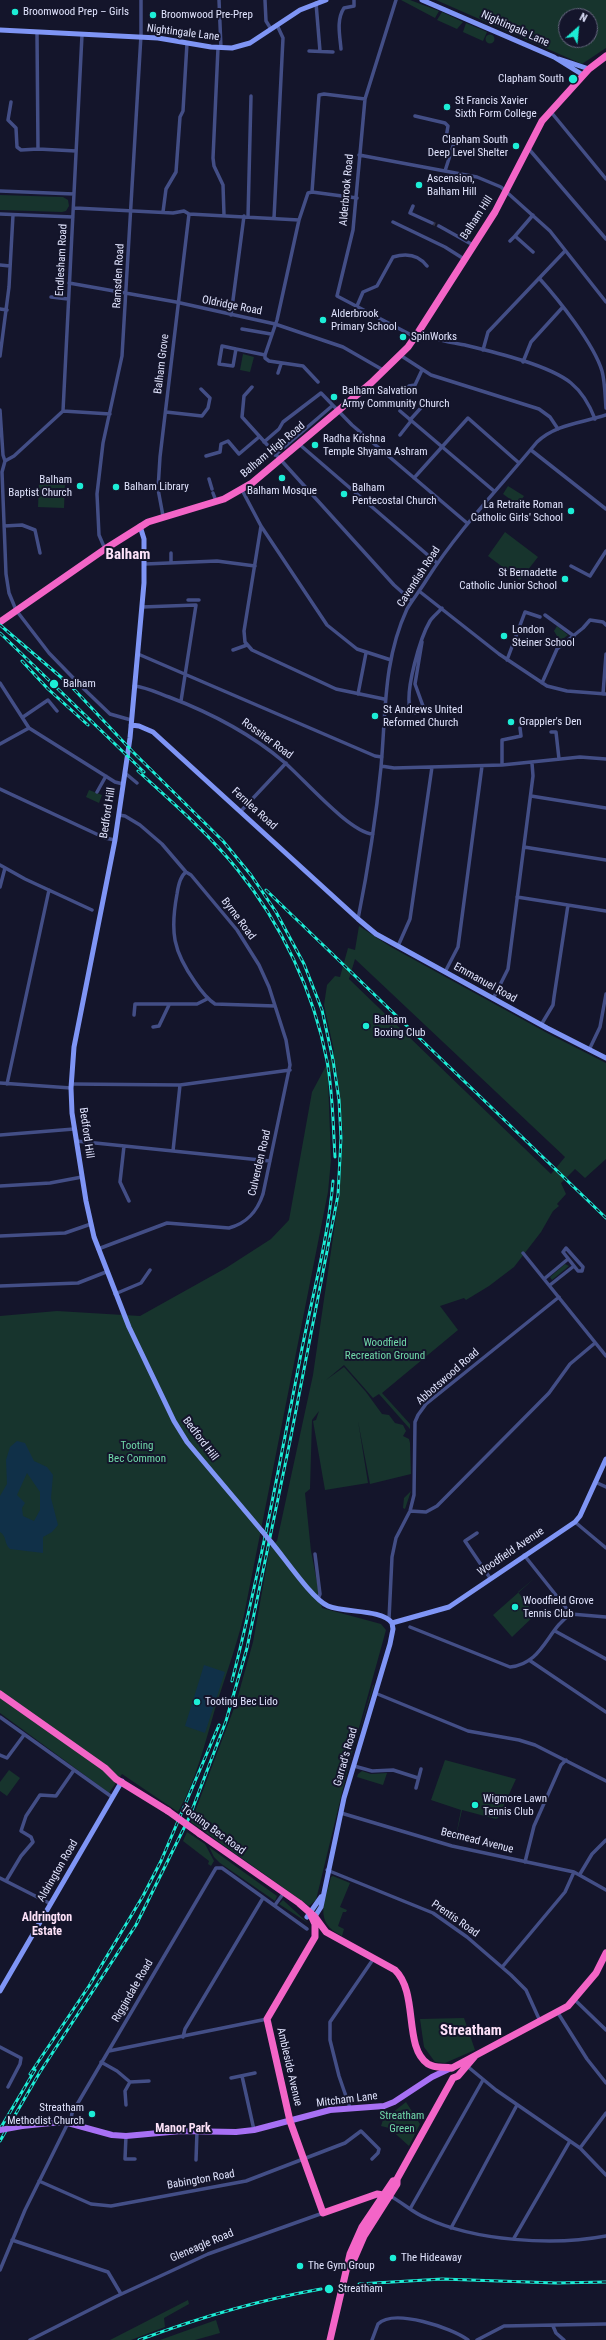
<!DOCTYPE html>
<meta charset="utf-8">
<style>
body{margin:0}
#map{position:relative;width:606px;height:2340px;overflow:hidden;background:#14152b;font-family:"Roboto Condensed",sans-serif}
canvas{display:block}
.north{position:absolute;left:558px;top:8px;width:40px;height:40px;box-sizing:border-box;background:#14152b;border:1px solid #66677f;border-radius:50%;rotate:27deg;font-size:11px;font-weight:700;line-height:16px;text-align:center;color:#e0e3fd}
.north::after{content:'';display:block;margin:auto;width:14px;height:18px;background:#1cedd6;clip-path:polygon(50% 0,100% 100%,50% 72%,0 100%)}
</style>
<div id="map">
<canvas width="606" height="2340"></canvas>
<div class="north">N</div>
</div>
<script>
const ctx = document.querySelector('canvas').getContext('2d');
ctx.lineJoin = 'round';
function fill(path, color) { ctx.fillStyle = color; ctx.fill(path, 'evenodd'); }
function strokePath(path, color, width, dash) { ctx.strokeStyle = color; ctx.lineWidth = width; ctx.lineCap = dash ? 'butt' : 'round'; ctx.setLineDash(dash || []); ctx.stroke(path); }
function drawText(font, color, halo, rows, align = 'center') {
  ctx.font = font + ' "Roboto Condensed",sans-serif'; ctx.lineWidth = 4; ctx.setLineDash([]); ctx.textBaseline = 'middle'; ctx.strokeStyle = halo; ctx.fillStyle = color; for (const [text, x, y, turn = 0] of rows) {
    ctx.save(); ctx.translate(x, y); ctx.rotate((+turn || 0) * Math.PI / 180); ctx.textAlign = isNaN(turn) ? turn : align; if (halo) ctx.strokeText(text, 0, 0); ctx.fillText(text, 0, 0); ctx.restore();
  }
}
fill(new Path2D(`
 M 401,0 L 410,0 L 439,11 L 435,18 Z
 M 436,0 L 606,0 L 606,48 L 582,64 ZM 566,16 L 590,16 L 590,40 L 566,40 Z
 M 442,12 L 463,22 L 457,29 L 437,20 Z
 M 466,23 L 487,32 L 483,41 L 463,32 Z
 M485.5 39a4.5 4.5 0 1 1 9 0a4.5 4.5 0 1 1-9 0Z
 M 0,195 L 63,197 L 68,200 L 69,206 L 66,211 L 62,212 L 0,210 Z
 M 243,354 L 254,357 L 250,372 L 240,370 Z
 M 39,482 L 65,483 L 64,508 L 38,507 Z
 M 508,486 L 524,496 L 518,505 L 503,494 Z
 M 505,532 L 538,557 L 520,580 L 488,556 Z
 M 557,626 L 568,635 L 560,641 L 554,631 Z
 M 89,790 L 102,795 L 99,803 L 86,797 Z
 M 359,926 L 391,947 L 549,1034 L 606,1063 L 606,1159 L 585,1178 L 575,1169 L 561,1183 L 566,1194 L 557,1204 L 559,1206 L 553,1211 L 541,1232 L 514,1267 L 489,1286 L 466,1300 L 464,1298 L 440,1306 L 458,1330 L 382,1393 L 410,1424 L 410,1429 L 379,1394 L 373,1398 L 344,1365 L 326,1380 L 344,1367 L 366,1392 L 382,1414 L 389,1415 L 395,1423 L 403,1425 L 406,1431 L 403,1436 L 409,1439 L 410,1443 L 411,1474 L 370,1484 L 358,1421 L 368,1483 L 325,1490 L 313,1421 L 316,1420 L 319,1411 L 312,1420 L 310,1489 L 305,1493 L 311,1551 L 322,1608 L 381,1624 L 386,1630 L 349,1764 L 316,1900 L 309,1906 L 191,1822 L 236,1703 L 253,1642 L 270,1547 L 277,1541 L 313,1375 L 339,1196 L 343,1134 L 336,1065 L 328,1078 L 331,1160 L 328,1192 L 244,1615 C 236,1648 225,1677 215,1709 C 205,1743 196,1781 178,1812 L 122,1774 L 109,1793 L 0,1713 L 0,1316 L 57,1311 L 140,1316 L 226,1268 L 271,1239 L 289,1220 L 312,1092 L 334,1051 L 324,1005 L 327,985 L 335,976 L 340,977 L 348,948 L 355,950 ZM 355,959 L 565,1157 L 551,1174 L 349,979 Z
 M 565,1264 L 569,1266 L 552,1280 L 550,1277 Z
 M 411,1491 L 405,1509 L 403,1508 L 404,1498 Z
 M 536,1577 L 518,1592 L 535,1615 L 512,1637 L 493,1615 Z
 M 373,1685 L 374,1685 L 355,1745 Z
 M 445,1760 L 516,1779 L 498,1818 L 496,1819 L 462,1810 L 455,1841 L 461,1810 L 431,1800 Z
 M 9,1770 L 20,1778 L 7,1796 L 0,1791 L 0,1782 Z
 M 362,1771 L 371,1774 L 387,1773 L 383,1785 L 357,1777 L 358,1774 Z
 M 187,1832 L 205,1844 L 214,1861 L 211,1866 L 208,1864 L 209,1861 L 183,1841 Z
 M 209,1847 L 277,1896 L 275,1901 L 220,1863 L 214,1857 Z
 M 333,1876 L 350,1883 L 340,1907 L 347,1910 L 346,1912 L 343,1912 L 338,1926 L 344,1929 L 342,1936 C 313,1922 325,1902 331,1877 Z
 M 283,1900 L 308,1923 L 279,1904 Z
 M 464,2018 L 475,2050 L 445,2063 L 435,2062 L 424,2047 L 420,2019 Z
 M 406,2102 L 420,2124 L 409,2146 L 389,2128 L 381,2126 L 383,2120 Z
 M 188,2300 L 189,2304 L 164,2318 L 165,2327 L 131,2340 L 110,2340 Z
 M 216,2320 L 220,2333 L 195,2340 L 160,2340 Z`), '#17342d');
fill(new Path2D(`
 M 17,1441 L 25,1443 L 34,1461 L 47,1467 L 53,1475 L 51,1498 L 58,1525 L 52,1532 L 43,1537 L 43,1553 L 10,1549 C 4,1544 7,1536 0,1532 L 0,1496 L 7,1484 L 6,1460 L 10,1447 ZM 27,1473 L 40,1492 L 40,1510 L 34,1521 L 23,1516 L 22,1508 L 25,1503 L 17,1495 Z
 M 204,1665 L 225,1672 L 205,1733 L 185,1726 Z`), '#103048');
strokePath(new Path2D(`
 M 432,223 L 439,226`), '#33344a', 3.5, [3.5, 2]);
strokePath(new Path2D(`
 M 219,0 L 221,48
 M 265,0 L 266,21 L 271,29
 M 396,0 L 365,99 L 353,230 L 337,296 L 415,337
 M 316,3 L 320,51
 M 37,33 L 38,149 L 76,151
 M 218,48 L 213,158 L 214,166 L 223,185 L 224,215
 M 341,49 C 340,36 336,20 344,8 L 354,6 L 354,0
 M 309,51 L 333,52
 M 11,102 L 8,120 L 16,128 L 17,147 L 21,150 L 38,149
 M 551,112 L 606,179
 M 415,116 L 445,123 L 448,126 L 446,138 L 454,143 L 445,171
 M 528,148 L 606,239
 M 359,155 L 477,177 L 501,187 L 550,231 L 606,302
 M 0,191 L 74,194
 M 312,192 L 319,95 L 324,94 L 365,99
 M 413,206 L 410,213 L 432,223
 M 75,208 L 173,213 L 184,211 L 189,214 L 299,220
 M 163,212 L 166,189 L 176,172 L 180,117 L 183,111 L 187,43
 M 0,214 L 73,217
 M 533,215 L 515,236 L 533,252
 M 248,217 L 251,96
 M 274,218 L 283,38 L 277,25
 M 393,222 L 445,247 L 464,259
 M 439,226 L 473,245
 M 510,241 L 515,236
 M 0,265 L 10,266
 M 539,278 C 558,299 594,344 602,371 C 605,382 605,396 606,408
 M 69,283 L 176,302 L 275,324 L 343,347 L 383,370
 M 51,297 L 68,299
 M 357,306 L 363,292 L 377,286 L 393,257 C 406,253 418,254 427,266
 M 0,309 L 7,310
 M 231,315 L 244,216
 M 242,329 L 271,334
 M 419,331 C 434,340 448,342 465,345 C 494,352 549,365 571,383 C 582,392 590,406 595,419
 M 236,349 L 222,346 L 219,364 L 233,366 L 236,349 L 265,355 L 277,320 L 299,220 L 308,193 L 312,192 L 357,198
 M 483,350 L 488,332 L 565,251
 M 265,355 L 265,358 L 269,361 L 303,366 L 318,382
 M 400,355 L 431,375 L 539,409 L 550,417 L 558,429
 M 0,356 L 9,287 L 13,215
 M 523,362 L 531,342 L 562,308
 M 278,373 L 281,364
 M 252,387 L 244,396 L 242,417 L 394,585 L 412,601
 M 404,391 L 409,386 L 415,385 L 422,370
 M 0,410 L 3,455 L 5,461 L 2,472 L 6,574 L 9,593 L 16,610 L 49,653 L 84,689 L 110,714 L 131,720
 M 63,411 L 110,414
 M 400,411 L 494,491
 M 166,412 L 202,416 L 208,408 L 210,398 L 201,389
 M 410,420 L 428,400
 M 400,435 L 411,421
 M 264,442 L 279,429 L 283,422 L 321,393 L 352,425 L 467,523
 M 299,444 L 437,563
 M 531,450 L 606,509
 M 275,455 L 332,406
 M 206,456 L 220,452 L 221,444 L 228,441 L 239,454 L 259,437
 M 5,461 L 14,456 L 63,411 L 82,35
 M 414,478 L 468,418 L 519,463
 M 209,479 L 212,489
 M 242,490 L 261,526 L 327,625 L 357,649 L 391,660
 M 213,493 L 216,501
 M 163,516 L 158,489 L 160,457 L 189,214
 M 4,526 L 22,525 L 35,530 L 40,553
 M 261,526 L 244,631 L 245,642 L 252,650 L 336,689 L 384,699
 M 105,549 L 99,535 L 97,494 L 103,443 L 122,356 L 141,35 L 141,0
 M 171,563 L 171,553
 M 145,564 L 217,561 L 255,566
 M 571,566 L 590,576 L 606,551
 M 419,591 L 499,654 L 547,686 L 567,691 L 606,694
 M 188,600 L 199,600
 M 142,607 L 196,605 L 181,701
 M 545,615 L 574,636
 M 422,642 L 415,684 L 423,706 L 419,711 L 415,713 L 410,709 C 405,690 420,638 430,621 C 433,616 438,613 442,608
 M 233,650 L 247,645
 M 138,654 L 375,756 L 382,757
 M 507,660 L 525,612 L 540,617
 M 0,683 L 29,728 L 115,782 L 123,784
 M 542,683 L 557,649 L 583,628 L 590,620 L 603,622 L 606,625
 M 134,686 C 146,687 158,693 169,697 C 211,713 250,733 284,762 C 303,778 350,833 373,834
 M 358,694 L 366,653
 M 603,694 L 606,654
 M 23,717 L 48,700 L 57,711
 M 551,732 L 556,732 L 559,759
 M 0,744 L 29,728
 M 502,765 L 502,740 L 521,736 L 520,728
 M 381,766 L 394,768 L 502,765 L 580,757 L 606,759
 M 125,773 L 137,783
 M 0,789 L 105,838 L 115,840
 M 97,792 L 106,776
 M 531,796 L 606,808
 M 241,811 L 286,763
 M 524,847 L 606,860
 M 0,865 L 25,879 L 92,910
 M 186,872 C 180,876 178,887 177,894 C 170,932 173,951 195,982 C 201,991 206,998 215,1004 L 275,1006
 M 0,887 L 5,868
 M 517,897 L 606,911
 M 358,919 C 368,869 376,818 381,767 C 386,712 383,661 407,609 C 413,599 421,589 427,579 C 459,529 500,487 537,442 C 556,424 582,423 606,415
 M 398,946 L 410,919 L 432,767
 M 445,972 L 458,947 L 482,766
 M 493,999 L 508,969 L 533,776 L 532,763
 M 134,1015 L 135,1004 L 197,1004 L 207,999
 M 541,1025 L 553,1005 L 554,997 L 568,905
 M 153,1027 L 159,1026 L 169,1005
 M 589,1050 L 600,1027 L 606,994
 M 0,1083 L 71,1088
 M 7,1084 L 49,890
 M 71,1084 L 180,1085 L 290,1070
 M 0,1135 L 74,1129
 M 76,1141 L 270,1161
 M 124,1146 L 120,1182 L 129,1201
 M 173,1151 L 180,1085
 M 0,1186 L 50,1183 L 82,1177
 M 0,1236 L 65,1233 L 91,1224
 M 566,1248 L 583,1267 L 582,1271 L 578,1271 L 563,1252 Z
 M 98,1249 L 167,1223 L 229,1228 C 247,1223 257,1212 263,1194 L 290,1065 L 286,1040 L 269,987 L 259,965 L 237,930 L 191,875 L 186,872 L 162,844 L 140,825 L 125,816 L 119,815
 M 523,1253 L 606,1356
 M 544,1279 L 568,1259
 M 550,1285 L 574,1266
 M 0,1286 L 78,1283 L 106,1272
 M 115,1294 L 141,1283 L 150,1270
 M 595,1482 L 606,1487
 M 410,1511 L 426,1512 L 437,1506 L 549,1393 L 570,1364 L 595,1343
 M 575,1522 L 606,1548
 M 477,1533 L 465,1541 L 490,1578
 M 315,1554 L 320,1594 L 318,1599
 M 524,1555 L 571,1614
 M 389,1619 L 392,1557 L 396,1538 L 410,1511 L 414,1495 L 415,1422 L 418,1415 L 426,1404 L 559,1297
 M 410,1627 L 510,1667 C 543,1664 547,1629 571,1614 L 606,1617
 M 555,1631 L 606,1659
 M 529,1660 L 606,1712
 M 375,1693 L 468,1731 L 519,1740 L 535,1745 L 606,1781
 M 0,1717 L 112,1797
 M 0,1755 L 7,1758 L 24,1735
 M 354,1766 L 372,1771 L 393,1770 L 418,1778
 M 416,1788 L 421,1769
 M 341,1813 L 452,1846 L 574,1872 L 606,1890
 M 525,1862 L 534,1826 L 561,1765 L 566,1760
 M 327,1870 L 433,1913 L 467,1937 L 511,1975 L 526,1990 L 540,2021
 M 580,1874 L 592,1854 L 606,1840
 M 0,1878 L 51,1904
 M 6,1881 L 21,1856 L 33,1842 L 31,1837 L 21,1831 L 26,1816 L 40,1795 L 56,1796 L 74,1770
 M 275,1905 L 283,1894
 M 503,1966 L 565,1892 L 574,1872
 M 575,2000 L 606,2030
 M 558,2013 L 587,2059 L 606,2083
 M 183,2037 L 185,2029 L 263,1898
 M 0,2047 L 21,2058 L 20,2064 L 8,2087
 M 109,2051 L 267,2019
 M 101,2062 L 117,2071 L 130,2082 L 149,2081
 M 467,2066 L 496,2090 L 580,2148 L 606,2175
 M 242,2076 L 254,2130
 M 231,2078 L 255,2073
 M 126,2105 L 125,2091 L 130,2082
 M 350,2108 L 339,2076 L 330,2040 L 330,2022 L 374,1958
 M 126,2136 L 125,2159 L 135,2159
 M 580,2148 L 606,2113
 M 196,2160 L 197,2131
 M 39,2181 L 91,2204 L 111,2206 L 246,2181 L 345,2143 L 361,2131 L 379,2149 L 378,2153 L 372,2159
 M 390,2196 C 402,2202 413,2213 426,2218 C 475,2241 553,2246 606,2236
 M 410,2209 L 483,2080
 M 451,2228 L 517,2105
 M 514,2238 L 570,2141
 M 12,2240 L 108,2272 L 121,2294
 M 0,2270 L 25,2210 L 68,2123 L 71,2120 L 72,2113 L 216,1868 L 222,1868 L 307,1929
 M 553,2326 L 556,2333 L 564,2340
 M 30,2340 L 115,2297 L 208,2254 L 323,2213
 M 372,2340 L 378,2324 C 394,2308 452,2328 468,2340
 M 477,2340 L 504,2326 L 606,2324`), '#434e86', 3.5);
strokePath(new Path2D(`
 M 422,0 L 554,57 L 583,75
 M 0,30 L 158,38 L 211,47 L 232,48 L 250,43 L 300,10 L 326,0
 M 559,59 L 589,69
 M 140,526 L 144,539 L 144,583 L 130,738 L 115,840 L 74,1047 L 71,1088 L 72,1113 L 86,1201 L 94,1237 L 129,1327 L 174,1421 L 187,1442 L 262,1531
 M 131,725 L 139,726 L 153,732 L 358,919 L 376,934 L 547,1028 L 606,1058
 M 271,1542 C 284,1557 312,1599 328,1606 C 345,1613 382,1609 392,1623
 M 392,1623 L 449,1607 L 575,1522 L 580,1516 L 606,1459
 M 307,1917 L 321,1897
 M 314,1918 L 321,1907 L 344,1798 L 390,1644 L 393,1629 L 392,1623
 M 0,1991 L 122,1781`), '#7f95f5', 5);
strokePath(new Path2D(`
 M 22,2126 L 51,2123 L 68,2123 L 112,2135 L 126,2136 L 181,2131 L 236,2132 L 254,2130 L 330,2110 L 384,2106 L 394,2102 L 432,2077 L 451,2068`), '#a770f4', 6);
strokePath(new Path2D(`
 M 0,622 L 105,549 L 148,522 L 224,499 L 252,483 L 371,383 L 408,347 L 419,331 L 495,212 L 542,121 L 589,69 L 606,56
 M 0,1694 L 105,1768 L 116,1779 L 168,1811
 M 200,1834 L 299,1903 L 315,1917 L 326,1932 L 395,1970 C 419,1993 403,2047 428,2064 C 436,2069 443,2066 452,2068
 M 310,1913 L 315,1924 L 315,1937 L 267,2019 L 290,2121 L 323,2213 L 377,2194 L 390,2196
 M 452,2068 L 568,2006 L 596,1973 L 606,1953
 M 348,2268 L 351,2266 L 364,2236 L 397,2184 L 397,2179 L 453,2078 L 458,2076 L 475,2056
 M 330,2340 L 350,2254 L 362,2227 L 393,2181 L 397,2180`), '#f365c7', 7);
const rail = new Path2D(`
 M 0,625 L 69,684 L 132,751 L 223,841 L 251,875 L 276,912 L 304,964 L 322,1010 L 333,1060 L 339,1100 L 341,1138 L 338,1195 L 290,1441 L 247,1648 L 226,1721 L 189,1818 L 136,1925 L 40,2072 L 0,2141
 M 0,633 L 144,772
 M 22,661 L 48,689 L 88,725
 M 138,771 C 172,802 208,833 237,869 C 281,923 314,992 327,1061 C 333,1093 333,1125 335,1157
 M 266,890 L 606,1218
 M 232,1681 C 259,1575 279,1467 300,1359 C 311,1300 328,1241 333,1181
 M 30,2074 L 89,1986 L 143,1896 L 161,1861 L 219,1725
 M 0,2129 L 35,2070
 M 359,2284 L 442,2279 L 556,2283 L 606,2282
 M 139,2340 C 198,2318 259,2300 321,2289`);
strokePath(rail, '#1cedd6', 3);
strokePath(rail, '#14152b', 1.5, [4.5]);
strokePath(new Path2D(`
 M 262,1531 L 271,1542`), '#7f95f5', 5);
strokePath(new Path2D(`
 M 0,2130 L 22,2126`), '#a770f4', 6);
strokePath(new Path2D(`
 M 168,1811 L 200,1834`), '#f365c7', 7);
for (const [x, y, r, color] of [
 [15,12,4,"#1cedd6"],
 [153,15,4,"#1cedd6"],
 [573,79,5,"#1cedd6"],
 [447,107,4,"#1cedd6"],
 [516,146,4,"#1cedd6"],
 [419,185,4,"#1cedd6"],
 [323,320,4,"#1cedd6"],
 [403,337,4,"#1cedd6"],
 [334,397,4,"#1cedd6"],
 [315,445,4,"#1cedd6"],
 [282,478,4,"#1cedd6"],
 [80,486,4,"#1cedd6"],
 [116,487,4,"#1cedd6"],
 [344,494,4,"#1cedd6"],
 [571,511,4,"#1cedd6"],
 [565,579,4,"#1cedd6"],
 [504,636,4,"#1cedd6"],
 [54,684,5,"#1cedd6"],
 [375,716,4,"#1cedd6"],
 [511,722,4,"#1cedd6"],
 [366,1026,4,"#1cedd6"],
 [515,1607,4,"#1cedd6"],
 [197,1702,4,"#1cedd6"],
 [475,1805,4,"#1cedd6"],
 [92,2114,4,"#1cedd6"],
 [393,2258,4,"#1cedd6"],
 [300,2266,4,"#1cedd6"],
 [329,2289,5,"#1cedd6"]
]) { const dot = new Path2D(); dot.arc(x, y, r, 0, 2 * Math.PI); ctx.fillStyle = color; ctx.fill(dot); strokePath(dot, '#14152b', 1.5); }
drawText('11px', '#e0e3fd', '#14152b', [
 ["Broomwood Prep – Girls",23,12],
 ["Broomwood Pre-Prep",161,15],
 ["Clapham South",564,79,"right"],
 ["St Francis Xavier",455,101],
 ["Sixth Form College",455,114],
 ["Clapham South",508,140,"right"],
 ["Deep Level Shelter",508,153,"right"],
 ["Ascension,",427,179],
 ["Balham Hill",427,192],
 ["Alderbrook",331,314],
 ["Primary School",331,327],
 ["SpinWorks",411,337],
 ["Balham Salvation",342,391],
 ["Army Community Church",342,404],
 ["Radha Krishna",323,439],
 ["Temple Shyama Ashram",323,452],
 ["Balham",72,480,"right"],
 ["Baptist Church",72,493,"right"],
 ["Balham Library",124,487],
 ["Balham",352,488],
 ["Pentecostal Church",352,501],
 ["Balham Mosque",282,491,"center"],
 ["La Retraite Roman",563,505,"right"],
 ["Catholic Girls' School",563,518,"right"],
 ["St Bernadette",557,573,"right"],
 ["Catholic Junior School",557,586,"right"],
 ["London",512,630],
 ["Steiner School",512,643],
 ["Balham",63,684],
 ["St Andrews United",383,710],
 ["Reformed Church",383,723],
 ["Grappler's Den",519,722],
 ["Balham",374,1020],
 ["Boxing Club",374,1033],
 ["Woodfield Grove",523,1601],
 ["Tennis Club",523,1614],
 ["Tooting Bec Lido",205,1702],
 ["Wigmore Lawn",483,1799],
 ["Tennis Club",483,1812],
 ["Streatham",84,2108,"right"],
 ["Methodist Church",84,2121,"right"],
 ["The Hideaway",401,2258],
 ["The Gym Group",308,2266],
 ["Streatham",338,2289]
], 'left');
drawText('11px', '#e0e3fd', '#14152b', [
 ["Nightingale Lane",515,29,24],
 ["Nightingale Lane",183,33,7],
 ["Alderbrook Road",347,190,-85],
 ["Balham Hill",477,218,-57],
 ["Endlesham Road",62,260,-87],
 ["Ramsden Road",119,276,-87],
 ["Oldridge Road",232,306,11],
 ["Balham Grove",162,364,-83],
 ["Balham High Road",273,450,-40],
 ["Cavendish Road",419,577,-57],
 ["Rossiter Road",267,739,36],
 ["Fernlea Road",254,809,42],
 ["Bedford Hill",108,813,-81],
 ["Byrne Road",238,919,53],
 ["Emmanuel Road",485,983,29],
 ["Bedford Hill",86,1133,82],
 ["Culverden Road",260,1163,-77],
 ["Abbotswood Road",448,1377,-41],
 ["Bedford Hill",200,1439,53],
 ["Woodfield Avenue",511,1552,-34],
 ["Garrad's Road",346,1757,-74],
 ["Tooting Bec Road",213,1830,36],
 ["Becmead Avenue",477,1841,14],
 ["Aldrington Road",58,1871,-60],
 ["Prentis Road",455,1919,35],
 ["Riggindale Road",133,1991,-60],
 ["Ambleside Avenue",289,2067,77],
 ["Mitcham Lane",347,2100,-7],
 ["Babington Road",201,2180,-10],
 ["Gleneagle Road",202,2246,-23]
]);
drawText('11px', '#70d9a9', '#14152b', [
 ["Woodfield",385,1343],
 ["Recreation Ground",385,1356],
 ["Tooting",137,1446],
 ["Bec Common",137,1459],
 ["Streatham",402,2116],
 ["Green",402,2129]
]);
drawText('bold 12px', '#fde2f9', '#14152b', [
 ["Aldrington",47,1918],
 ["Estate",47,1932],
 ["Manor Park",183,2129]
]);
drawText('bold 15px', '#fde2f9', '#14152b', [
 ["Balham",128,555],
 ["Streatham",471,2031]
]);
</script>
